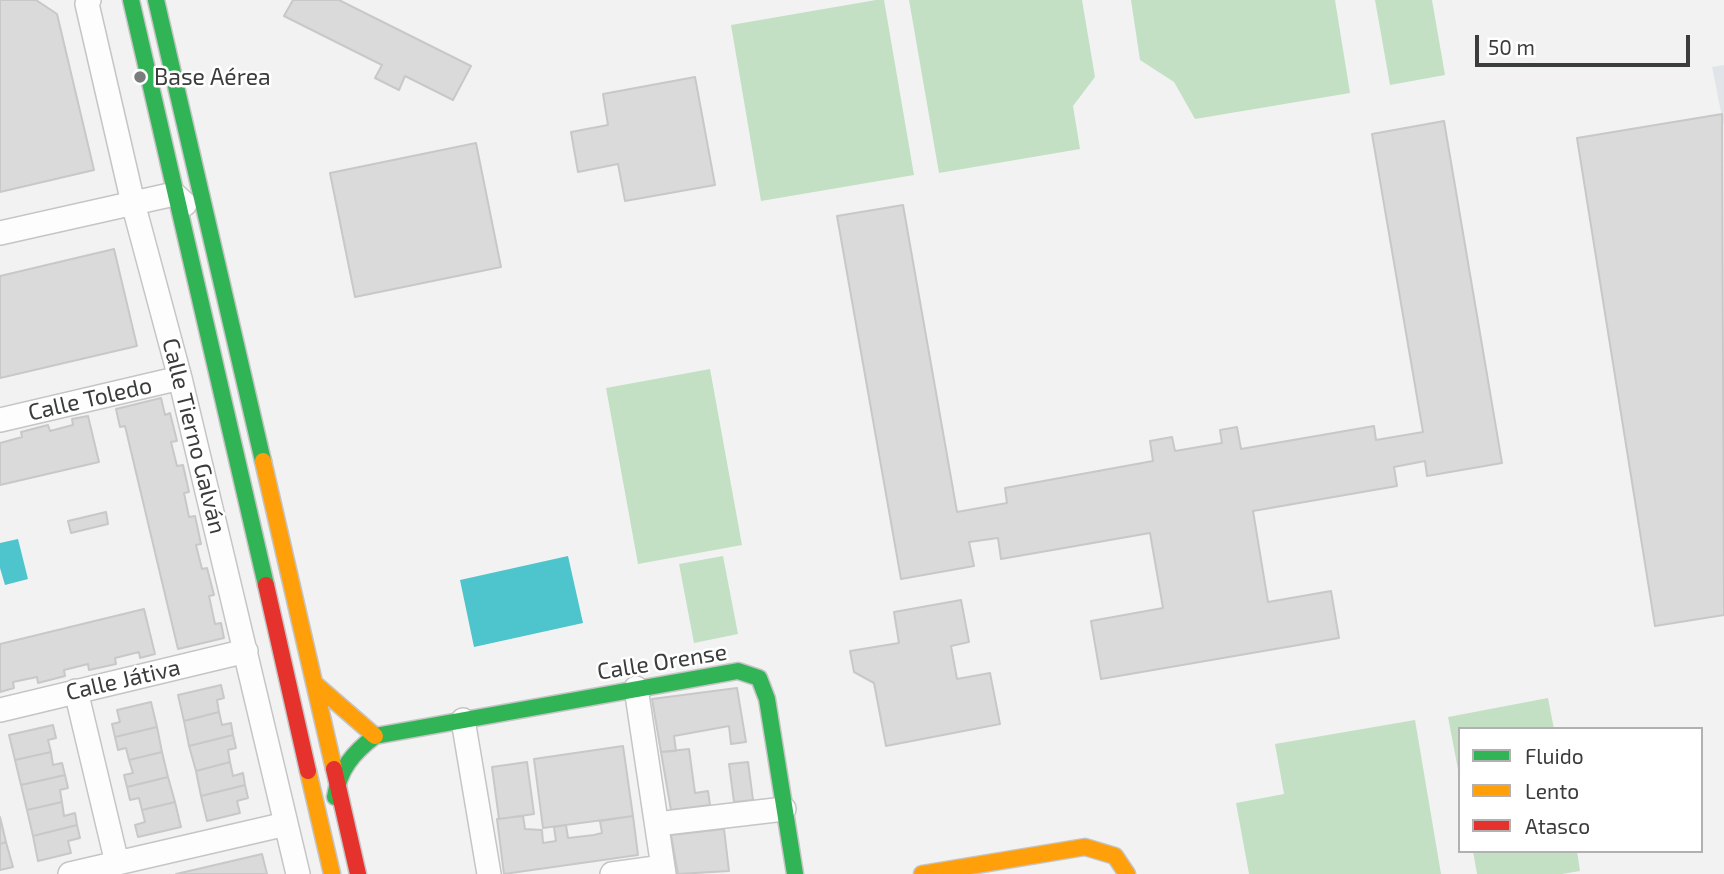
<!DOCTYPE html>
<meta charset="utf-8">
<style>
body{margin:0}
#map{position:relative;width:1724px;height:874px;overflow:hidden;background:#f2f2f2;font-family:"Exo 2",sans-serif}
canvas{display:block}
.legend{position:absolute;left:1458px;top:727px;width:245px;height:126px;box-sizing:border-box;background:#fff;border:2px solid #b1b1b1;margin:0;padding:9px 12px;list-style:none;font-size:21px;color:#3b3c3c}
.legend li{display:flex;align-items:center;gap:14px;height:35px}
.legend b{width:35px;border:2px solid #b1b1b1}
.scale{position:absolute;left:1475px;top:35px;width:215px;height:32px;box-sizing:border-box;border:4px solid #3b3c3c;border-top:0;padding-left:9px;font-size:21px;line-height:24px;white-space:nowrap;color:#3b3c3c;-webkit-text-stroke:5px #fff;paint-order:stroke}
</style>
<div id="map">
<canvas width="1724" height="874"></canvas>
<ul class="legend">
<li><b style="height:9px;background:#30b455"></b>Fluido</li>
<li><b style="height:9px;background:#ff9f0a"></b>Lento</li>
<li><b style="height:9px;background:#e5322d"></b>Atasco</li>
</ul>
<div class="scale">50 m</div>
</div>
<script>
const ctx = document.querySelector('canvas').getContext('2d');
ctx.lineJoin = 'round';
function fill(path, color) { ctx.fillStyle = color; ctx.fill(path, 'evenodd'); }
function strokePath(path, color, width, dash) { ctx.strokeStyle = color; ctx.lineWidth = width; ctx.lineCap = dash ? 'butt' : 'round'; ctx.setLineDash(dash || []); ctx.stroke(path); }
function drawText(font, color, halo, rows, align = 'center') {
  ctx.font = font + ' "Exo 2",sans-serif'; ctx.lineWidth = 5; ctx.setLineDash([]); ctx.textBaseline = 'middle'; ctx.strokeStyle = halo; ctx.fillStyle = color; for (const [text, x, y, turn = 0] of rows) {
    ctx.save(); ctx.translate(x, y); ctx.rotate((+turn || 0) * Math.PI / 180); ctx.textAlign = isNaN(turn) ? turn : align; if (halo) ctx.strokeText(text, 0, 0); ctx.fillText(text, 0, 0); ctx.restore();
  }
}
fill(new Path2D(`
 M 1724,65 L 1724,127 L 1712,67 Z`), '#e1e5e9');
fill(new Path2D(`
 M 876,0 L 884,0 L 914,175 L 761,201 L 731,25 Z
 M 909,0 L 1082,0 L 1095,77 L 1073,106 L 1080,149 L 939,173 Z
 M 1131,0 L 1335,0 L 1350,93 L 1195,119 L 1174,82 L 1140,60 Z
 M 1375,0 L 1432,0 L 1445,75 L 1390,85 Z
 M 710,369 L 742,545 L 638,564 L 606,388 Z
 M 723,556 L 738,634 L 694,643 L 679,564 Z
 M 1548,698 L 1554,729 L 1460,729 L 1460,780 L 1448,717 Z
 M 1415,720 L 1441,874 L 1249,874 L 1236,803 L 1284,794 L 1275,744 Z
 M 1473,851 L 1577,851 L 1580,871 L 1562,874 L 1477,874 Z`), '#c3e0c4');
fill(new Path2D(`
 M 18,539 L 28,579 L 5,585 L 0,568 L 0,543 Z
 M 568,556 L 583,623 L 474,647 L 460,580 Z`), '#4ec4cc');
const building = new Path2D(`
 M 0,0 L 36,0 L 57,14 L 94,170 L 0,192 Z
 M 293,0 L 339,0 L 471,66 L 453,100 L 405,76 L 399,90 L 375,78 L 382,65 L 284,16 Z
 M 695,77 L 715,185 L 625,201 L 618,164 L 578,172 L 571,132 L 608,125 L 603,94 Z
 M 1722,114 L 1724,615 L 1655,626 L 1577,138 Z
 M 1444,121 L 1502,463 L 1427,476 L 1425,461 L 1394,467 L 1397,486 L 1253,511 L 1268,602 L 1331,591 L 1339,638 L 1101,679 L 1091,621 L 1163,608 L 1150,533 L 1001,559 L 998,538 L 969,542 L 974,566 L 901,579 L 837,216 L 903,205 L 957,512 L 1007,503 L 1005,488 L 1153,461 L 1150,441 L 1172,437 L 1175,451 L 1222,443 L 1220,430 L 1237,427 L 1241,449 L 1374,426 L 1376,440 L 1423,432 L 1372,134 Z
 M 476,143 L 501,267 L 355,297 L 330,173 Z
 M 114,249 L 137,346 L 0,378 L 0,276 Z
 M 161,398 L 165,415 L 170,413 L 177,441 L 171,442 L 177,466 L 183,465 L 189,492 L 184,493 L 189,517 L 195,516 L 201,544 L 196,545 L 202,569 L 207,568 L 214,595 L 209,596 L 215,624 L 221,623 L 224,638 L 178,649 L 125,426 L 120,427 L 116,409 Z
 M 88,416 L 99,462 L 0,485 L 0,443 L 22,437 L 21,432 L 48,425 L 50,431 L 73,425 L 72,419 Z
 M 106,512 L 108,524 L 71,533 L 68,521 Z
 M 961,600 L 969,642 L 951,646 L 957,679 L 990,673 L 1000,724 L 886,746 L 874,683 L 854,672 L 850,651 L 899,643 L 894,612 Z
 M 144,609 L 155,654 L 140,658 L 139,652 L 115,658 L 116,664 L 89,670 L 88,664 L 64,670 L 65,676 L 38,683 L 37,677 L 13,682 L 14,688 L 0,692 L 0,644 Z
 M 221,685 L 224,698 L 217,700 L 219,712 L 184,721 L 178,695 Z
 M 737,688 L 746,742 L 731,744 L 729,726 L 674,736 L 676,751 L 661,752 L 652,699 Z
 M 151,702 L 157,727 L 115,737 L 112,724 L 120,722 L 117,710 Z
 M 219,712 L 222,725 L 231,723 L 233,735 L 189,746 L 184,721 Z
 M 53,725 L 56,738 L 48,740 L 51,752 L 15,760 L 9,735 Z
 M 157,727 L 162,752 L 129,760 L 126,748 L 118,750 L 115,737 Z
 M 233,735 L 236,748 L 228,750 L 230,762 L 196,771 L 189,746 Z
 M 623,746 L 633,816 L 543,828 L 534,759 Z
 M 689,749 L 695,793 L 708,791 L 710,805 L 671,810 L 661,752 Z
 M 51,752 L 53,765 L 62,763 L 65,775 L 21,785 L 15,760 Z
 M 162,752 L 168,777 L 127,787 L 124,775 L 133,773 L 129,760 Z
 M 230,762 L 233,776 L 243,773 L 245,785 L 201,796 L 196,771 Z
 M 527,762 L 534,814 L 499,819 L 492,767 Z
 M 748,762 L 753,800 L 734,802 L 729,764 Z
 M 65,775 L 68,788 L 60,790 L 62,802 L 27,810 L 21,785 Z
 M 168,777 L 175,802 L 142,810 L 139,798 L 130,800 L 127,787 Z
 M 245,785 L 248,798 L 237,801 L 240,813 L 207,821 L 201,796 Z
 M 62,802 L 64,816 L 75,813 L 77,825 L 33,836 L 27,810 Z
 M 175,802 L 181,827 L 138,837 L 135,825 L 145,822 L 142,810 Z
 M 523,816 L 525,829 L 542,830 L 543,843 L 556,841 L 554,827 L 566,825 L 568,838 L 594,835 L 602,833 L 600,821 L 633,816 L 638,855 L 504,874 L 497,819 Z
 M 0,817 L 6,842 L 0,844 Z
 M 77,825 L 80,838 L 68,841 L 71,853 L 38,861 L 33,836 Z
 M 724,829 L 729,871 L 678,874 L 671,835 Z
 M 6,842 L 13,867 L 0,870 L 0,844 Z
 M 262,854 L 267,874 L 176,874 L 202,868 Z`);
fill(building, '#dadada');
strokePath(building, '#c8c8c8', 2);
const street = new Path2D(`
 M 89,0 L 87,4 L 133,203 L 180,378 L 298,874
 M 0,233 L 174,194 L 185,204
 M 0,420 L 180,378
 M 636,688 L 664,874
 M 76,691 L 117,863
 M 0,710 L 246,651
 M 463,720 L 489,874
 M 657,824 L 784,809
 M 70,874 L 286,824
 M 612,874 L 663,867`);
const fast = new Path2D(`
 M 131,0 L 266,585
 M 156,0 L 263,461
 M 335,797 C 339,769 353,753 375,736 L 738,671 L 759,678 L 767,699 L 795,874`);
const slow = new Path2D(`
 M 263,461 L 334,769
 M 314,683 L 375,736
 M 308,771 L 332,874
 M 922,874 L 1085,847 L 1115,856 L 1127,874`);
const jam = new Path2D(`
 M 266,585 L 308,771
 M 334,769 L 358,874`);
strokePath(street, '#c5c5c5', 26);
strokePath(fast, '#c5c5c5', 19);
strokePath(slow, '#c5c5c5', 19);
strokePath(jam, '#c5c5c5', 19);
strokePath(street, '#fdfdfd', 23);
strokePath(fast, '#30b455', 16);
strokePath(slow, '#ff9f0a', 16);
strokePath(jam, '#e5322d', 16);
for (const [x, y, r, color] of [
 [140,77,7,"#7b7c7c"]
]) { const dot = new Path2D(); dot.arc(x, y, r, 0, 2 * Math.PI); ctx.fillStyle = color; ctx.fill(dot); strokePath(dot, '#fff', 2.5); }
drawText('23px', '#3b3c3c', '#fff', [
 ["Base Aérea",154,77]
], 'left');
drawText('23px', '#3b3c3c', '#fff', [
 ["Calle Toledo",90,399,-13],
 ["Calle Tierno Galván",194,436,76],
 ["Calle Orense",662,662,-9],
 ["Calle Játiva",123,680,-13]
]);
</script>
